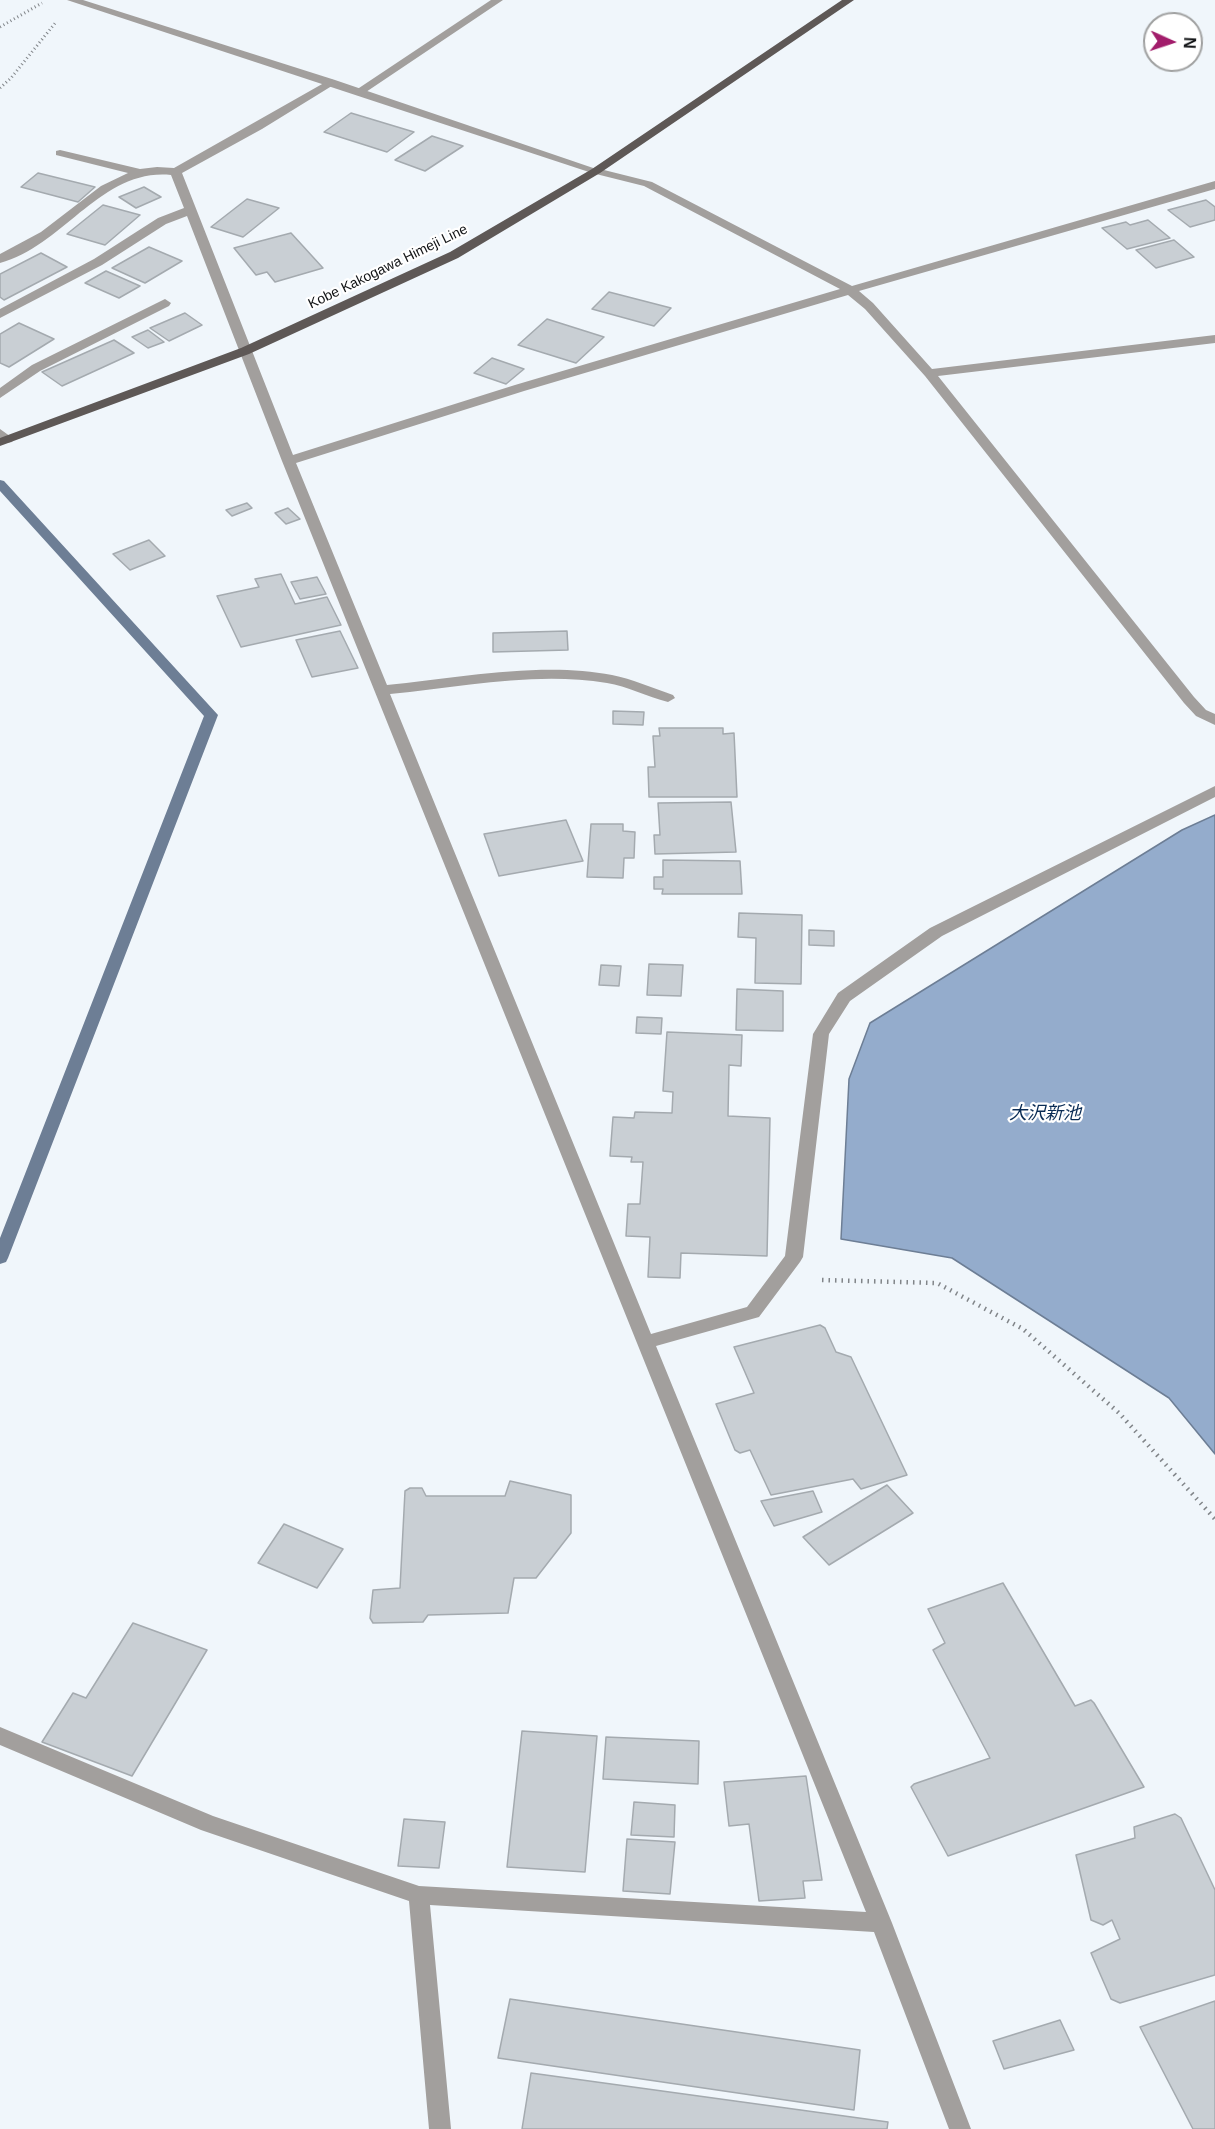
<!DOCTYPE html>
<meta charset="utf-8">
<style>
body{margin:0}
#map{position:relative;width:1215px;height:2129px;overflow:hidden;background:#f0f6fb;font-family:Helvetica,sans-serif}
canvas{display:block}
.north{position:absolute;left:1143px;top:12px;width:60px;height:60px;box-sizing:border-box;background:#fff;border:2px solid #a0a1a1;border-radius:50%;rotate:93deg;font-size:16px;font-weight:700;line-height:24px;text-align:center;color:#111315}
.north::after{content:'';display:block;margin:auto;width:21px;height:27px;background:#a21d6b;clip-path:polygon(50% 0,100% 100%,50% 72%,0 100%)}
</style>
<div id="map">
<canvas width="1215" height="2129"></canvas>
<div class="north">N</div>
</div>
<script>
const ctx = document.querySelector('canvas').getContext('2d');
ctx.lineJoin = 'round';
function fill(path, color) { ctx.fillStyle = color; ctx.fill(path, 'evenodd'); }
function strokePath(path, color, width, dash) { ctx.strokeStyle = color; ctx.lineWidth = width; ctx.lineCap = dash ? 'butt' : 'round'; ctx.setLineDash(dash || []); ctx.stroke(path); }
function drawText(font, color, halo, rows, align = 'center') {
  ctx.font = font + ' Helvetica,"Noto Sans JP",sans-serif'; ctx.lineWidth = 4.5; ctx.setLineDash([]); ctx.textBaseline = 'middle'; ctx.strokeStyle = halo; ctx.fillStyle = color; for (const [text, x, y, turn = 0] of rows) {
    ctx.save(); ctx.translate(x, y); ctx.rotate((+turn || 0) * Math.PI / 180); ctx.textAlign = isNaN(turn) ? turn : align; if (halo) ctx.strokeText(text, 0, 0); ctx.fillText(text, 0, 0); ctx.restore();
  }
}
const water = new Path2D(`
 M 1215,815 L 1215,1454 L 1169,1398 L 952,1258 L 841,1239 L 849,1079 L 870,1023 L 1182,830 Z`);
fill(water, '#94accc');
strokePath(water, '#6d7e95', 1.5);
fill(new Path2D(`
 M 0,480 L 4,481 L 218,715 L 8,1258 L 6,1262 L 0,1264 L 0,1238 L 204,716 L 0,491 Z`), '#6d7e95');
const building = new Path2D(`
 M 351,113 L 414,132 L 387,152 L 324,132 Z
 M 432,136 L 463,146 L 425,171 L 395,160 Z
 M 38,173 L 95,187 L 78,202 L 21,187 Z
 M 144,187 L 161,197 L 136,208 L 119,197 Z
 M 247,199 L 279,208 L 243,237 L 211,227 Z
 M 1206,200 L 1215,207 L 1215,220 L 1190,227 L 1168,210 Z
 M 103,205 L 140,215 L 105,245 L 67,234 Z
 M 1148,220 L 1170,238 L 1127,249 L 1102,228 L 1126,222 L 1130,225 Z
 M 291,233 L 323,268 L 275,282 L 267,272 L 256,275 L 234,248 Z
 M 1174,240 L 1194,257 L 1156,268 L 1136,250 Z
 M 149,247 L 182,261 L 145,283 L 112,268 Z
 M 41,253 L 67,267 L 4,300 L 0,297 L 0,274 Z
 M 106,271 L 140,286 L 119,298 L 85,283 Z
 M 609,292 L 671,308 L 654,326 L 592,309 Z
 M 185,313 L 202,325 L 169,341 L 150,328 Z
 M 547,319 L 604,337 L 576,363 L 518,345 Z
 M 19,323 L 54,339 L 9,367 L 0,363 L 0,334 Z
 M 148,330 L 164,342 L 148,348 L 132,337 Z
 M 114,340 L 134,353 L 62,386 L 42,372 Z
 M 492,358 L 524,369 L 506,384 L 474,373 Z
 M 247,503 L 252,508 L 232,516 L 226,510 Z
 M 288,508 L 300,519 L 286,524 L 275,513 Z
 M 149,540 L 165,556 L 130,570 L 113,554 Z
 M 281,574 L 295,604 L 327,597 L 341,625 L 241,647 L 217,596 L 259,587 L 255,579 Z
 M 317,577 L 326,594 L 300,599 L 291,582 Z
 M 340,631 L 358,668 L 312,677 L 296,640 Z
 M 567,631 L 568,650 L 493,652 L 493,633 Z
 M 613,711 L 644,712 L 643,725 L 613,724 Z
 M 659,728 L 723,728 L 723,734 L 734,733 L 737,797 L 649,797 L 648,767 L 655,767 L 653,736 L 660,736 Z
 M 731,802 L 736,852 L 655,854 L 654,835 L 660,835 L 658,803 Z
 M 566,820 L 583,861 L 499,876 L 484,834 Z
 M 591,824 L 623,824 L 623,831 L 635,832 L 634,858 L 624,858 L 623,878 L 587,877 Z
 M 663,860 L 740,861 L 742,894 L 662,894 L 663,889 L 654,889 L 654,877 L 663,877 Z
 M 739,913 L 802,915 L 801,984 L 755,983 L 756,938 L 738,937 Z
 M 809,930 L 834,931 L 834,946 L 809,945 Z
 M 649,964 L 683,965 L 681,996 L 647,995 Z
 M 601,965 L 621,966 L 619,986 L 599,985 Z
 M 737,989 L 783,991 L 783,1031 L 736,1030 Z
 M 637,1017 L 662,1018 L 661,1034 L 636,1033 Z
 M 667,1032 L 742,1035 L 741,1066 L 729,1065 L 728,1116 L 770,1118 L 767,1256 L 681,1253 L 680,1278 L 648,1277 L 650,1237 L 626,1236 L 628,1204 L 640,1204 L 643,1162 L 631,1162 L 632,1157 L 610,1156 L 613,1117 L 634,1118 L 635,1112 L 672,1113 L 673,1092 L 663,1091 Z
 M 820,1325 L 825,1328 L 836,1352 L 851,1357 L 907,1475 L 861,1489 L 853,1479 L 771,1495 L 750,1450 L 740,1453 L 735,1450 L 716,1404 L 754,1393 L 734,1347 Z
 M 510,1481 L 571,1495 L 571,1533 L 536,1578 L 514,1578 L 508,1613 L 428,1615 L 423,1622 L 373,1623 L 370,1618 L 373,1590 L 400,1588 L 405,1491 L 410,1488 L 422,1488 L 426,1496 L 505,1496 Z
 M 887,1485 L 913,1513 L 829,1565 L 803,1537 Z
 M 813,1491 L 822,1512 L 774,1526 L 761,1501 Z
 M 284,1524 L 343,1549 L 317,1588 L 258,1563 Z
 M 1003,1583 L 1075,1706 L 1091,1700 L 1094,1703 L 1144,1787 L 948,1856 L 911,1787 L 914,1784 L 990,1758 L 933,1650 L 945,1643 L 928,1609 Z
 M 133,1623 L 207,1650 L 132,1776 L 42,1742 L 73,1693 L 86,1698 Z
 M 522,1731 L 597,1736 L 585,1872 L 507,1867 Z
 M 606,1737 L 699,1741 L 698,1784 L 603,1779 Z
 M 806,1776 L 822,1880 L 803,1881 L 805,1898 L 759,1901 L 749,1824 L 729,1826 L 724,1782 Z
 M 634,1802 L 675,1805 L 674,1837 L 631,1835 Z
 M 1175,1814 L 1181,1818 L 1215,1890 L 1215,1975 L 1120,2003 L 1111,1999 L 1091,1953 L 1120,1939 L 1112,1920 L 1103,1925 L 1091,1920 L 1076,1855 L 1135,1838 L 1134,1827 Z
 M 404,1819 L 445,1822 L 439,1868 L 398,1866 Z
 M 627,1839 L 675,1842 L 670,1894 L 623,1891 Z
 M 510,1999 L 860,2050 L 854,2110 L 498,2058 Z
 M 1215,2001 L 1215,2129 L 1193,2129 L 1140,2027 Z
 M 1060,2020 L 1074,2050 L 1004,2069 L 993,2041 Z
 M 531,2073 L 888,2122 L 887,2129 L 522,2129 Z`);
fill(building, '#c9cfd4');
strokePath(building, '#a4aaaf', 1.5);
strokePath(new Path2D(`
 M 0,27 L 42,3
 M 0,88 L 11,78 L 56,22`), '#818589', 3, [1, 3]);
strokePath(new Path2D(`
 M 822,1280 L 937,1283 L 1023,1329 L 1119,1413 L 1215,1519`), '#818589', 4.5, [1.5, 5]);
fill(new Path2D(`
 M 491,0 L 503,0 L 363,94 L 355,94 L 353,92 Z
 M 331,79 L 337,82 L 335,84 L 262,129 L 182,173 L 293,455 L 515,385 L 840,289 L 644,186 L 592,173 L 592,169 L 596,168 L 652,182 L 852,286 L 1215,181 L 1215,189 L 859,291 L 873,303 L 932,369 L 1215,335 L 1215,343 L 938,376 L 1194,697 L 1206,710 L 1215,714 L 1215,725 L 1196,716 L 1184,703 L 925,376 L 865,309 L 848,295 L 524,391 L 296,463 L 387,685 C 457,678 543,661 612,675 C 632,679 653,688 673,695 L 675,698 L 668,702 C 647,697 627,686 607,683 C 536,671 461,687 390,694 L 651,1334 L 747,1307 L 785,1256 L 813,1034 L 838,993 L 930,928 L 1215,786 L 1215,797 L 942,936 L 850,1001 L 829,1034 L 803,1257 L 800,1262 L 759,1317 L 656,1346 L 892,1923 L 971,2129 L 949,2129 L 874,1932 L 430,1905 L 451,2129 L 429,2129 L 409,1901 L 201,1830 L 0,1745 L 0,1727 L 213,1816 L 419,1886 L 866,1912 L 282,461 L 187,216 L 166,224 L 102,265 L 0,318 L 0,309 L 94,259 L 158,218 L 184,208 L 171,175 C 101,168 64,246 0,263 L 0,254 L 41,232 L 101,186 L 128,173 L 56,155 L 56,151 L 60,150 L 140,169 L 157,167 L 174,168 Z
 M 165,299 L 171,303 L 169,306 L 40,371 L 0,398 L 0,388 L 32,365 Z
 M 0,429 L 14,439 L 12,442 L 7,443 L 0,440 Z`), '#a29f9d');
fill(new Path2D(`
 M 67,0 L 83,0 L 335,80 L 602,171 L 596,174 L 592,173 Z`), '#a29f9d');
fill(new Path2D(`
 M 842,0 L 854,0 L 600,173 L 458,258 L 249,354 L 0,446 L 0,438 L 241,348 L 450,252 L 592,169 Z`), '#5e5856');
drawText('14px', '#111315', '#fff', [
 ["Kobe Kakogawa Himeji Line",388,267,-26]
]);
drawText('italic 18px', '#0a2c55', '#fff', [
 ["大沢新池",1045,1114]
]);
</script>
